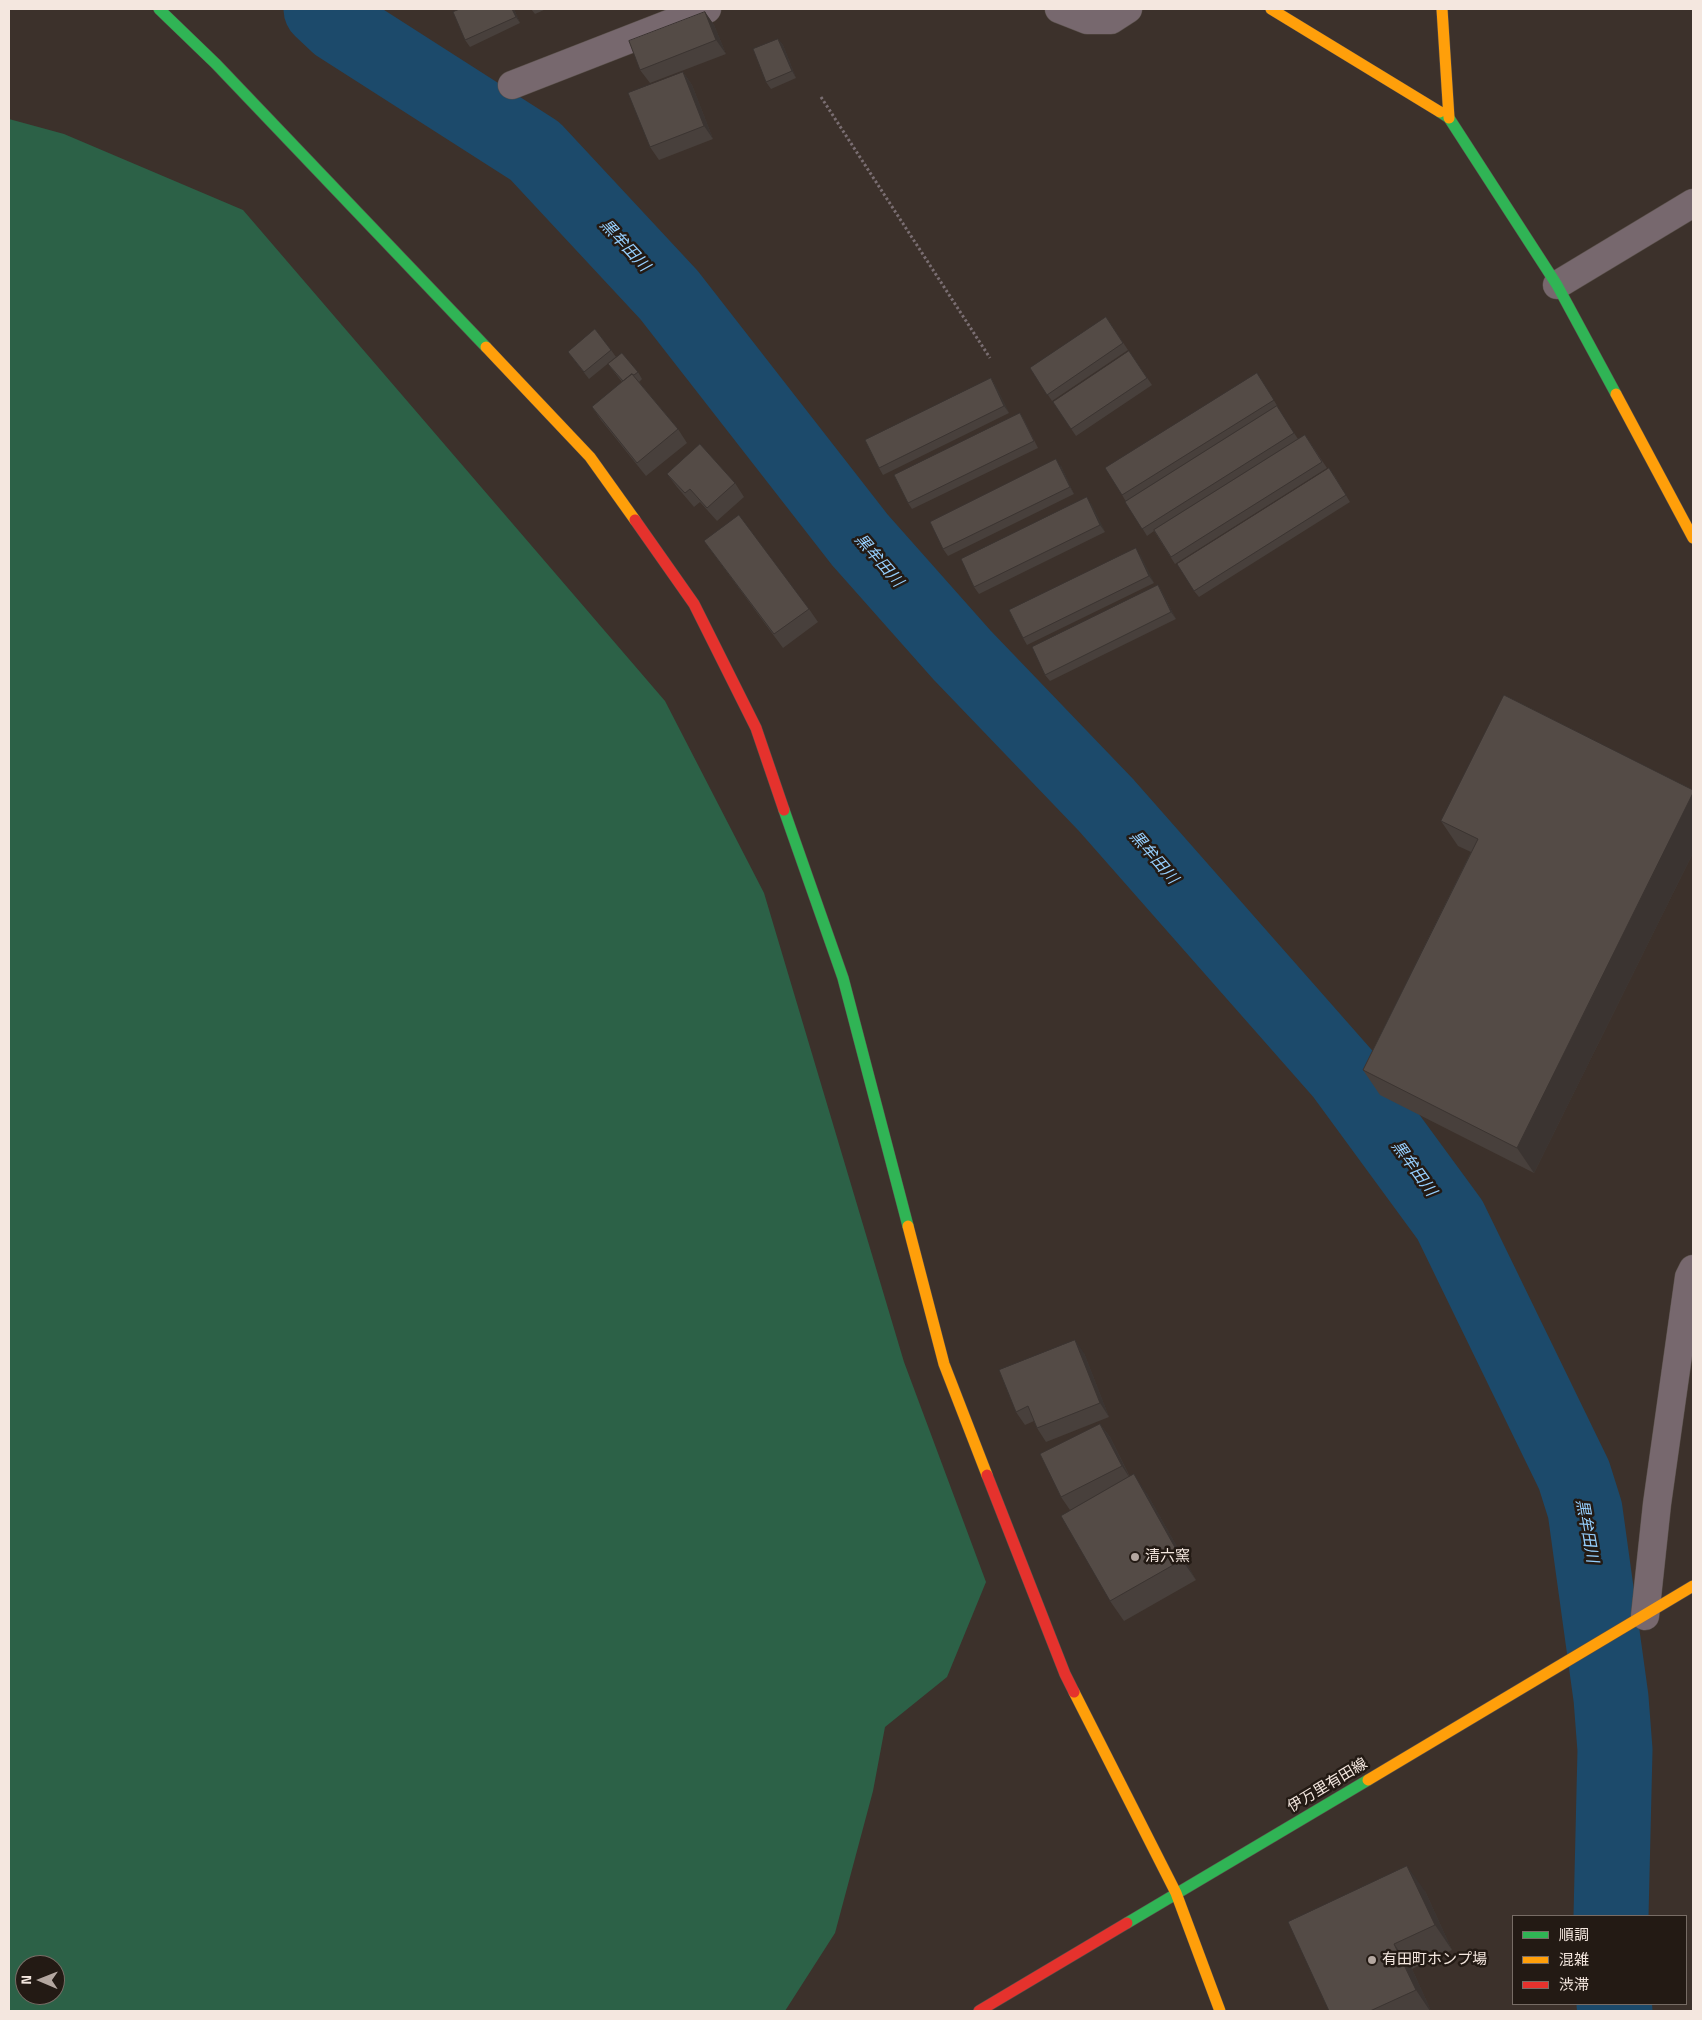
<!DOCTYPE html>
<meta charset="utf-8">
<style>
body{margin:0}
#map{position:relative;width:1702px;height:2020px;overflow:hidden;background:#3c312b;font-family:"Titillium Web","Noto Sans JP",sans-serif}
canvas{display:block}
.frame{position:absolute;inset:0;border:10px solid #f4e7df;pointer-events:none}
.legend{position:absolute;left:1512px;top:1915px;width:175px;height:90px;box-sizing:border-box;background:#231a14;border:1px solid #776c65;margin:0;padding:6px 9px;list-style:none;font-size:15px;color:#f4e7df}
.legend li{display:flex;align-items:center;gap:10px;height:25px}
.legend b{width:25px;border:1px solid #776c65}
.north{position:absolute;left:15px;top:1955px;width:50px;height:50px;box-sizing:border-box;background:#231a14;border:1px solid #776c65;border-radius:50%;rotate:271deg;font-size:14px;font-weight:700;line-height:20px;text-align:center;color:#f4e7df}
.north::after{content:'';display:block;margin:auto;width:18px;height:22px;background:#b4a7a0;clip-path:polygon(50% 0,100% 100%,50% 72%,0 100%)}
</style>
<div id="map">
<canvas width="1702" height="2020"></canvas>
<div class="frame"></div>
<ul class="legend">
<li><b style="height:6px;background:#30b455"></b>順調</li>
<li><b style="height:6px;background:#ff9f0a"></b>混雑</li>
<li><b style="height:6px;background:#e5322d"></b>渋滞</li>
</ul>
<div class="north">N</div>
</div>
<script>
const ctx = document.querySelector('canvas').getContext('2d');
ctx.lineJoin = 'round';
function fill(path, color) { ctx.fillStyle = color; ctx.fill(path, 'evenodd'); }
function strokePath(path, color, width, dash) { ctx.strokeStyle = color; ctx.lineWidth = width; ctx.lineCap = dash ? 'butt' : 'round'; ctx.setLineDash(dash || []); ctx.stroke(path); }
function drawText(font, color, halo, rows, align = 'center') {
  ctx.font = font + ' "Titillium Web","Noto Sans JP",sans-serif'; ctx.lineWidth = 5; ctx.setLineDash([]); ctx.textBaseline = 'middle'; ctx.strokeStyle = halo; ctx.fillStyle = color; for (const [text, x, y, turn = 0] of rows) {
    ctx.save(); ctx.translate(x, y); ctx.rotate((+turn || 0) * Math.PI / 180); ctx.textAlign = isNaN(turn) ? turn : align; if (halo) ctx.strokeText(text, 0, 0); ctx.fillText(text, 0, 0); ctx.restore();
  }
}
fill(new Path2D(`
 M 9,119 L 64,134 L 243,210 L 665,701 L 764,893 L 904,1362 L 986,1582 L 947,1677 L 885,1727 L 873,1791 L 835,1933 L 785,2011 L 9,2011 ZM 25,1965 L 55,1965 L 55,1995 L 25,1995 Z`), '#2c6147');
strokePath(new Path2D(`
 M 321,9 L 338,25 L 535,151 L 669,295 L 860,540 L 962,655 L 1106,805 L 1343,1074 L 1450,1220 L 1574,1475 L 1585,1510 L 1611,1698 L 1615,1750 L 1611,1916
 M 1614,2004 L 1615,2011`), '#1c4a6b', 75);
const street = new Path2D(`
 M 1059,9 L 1087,20 L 1111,20 L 1128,9
 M 512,85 L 707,9
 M 1557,285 L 1693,203
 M 1645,1616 L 1657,1504 L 1689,1277 L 1693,1269`);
const fast = new Path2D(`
 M 159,9 L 216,64 L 486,347
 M 1440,112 L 1449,118 L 1557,285 L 1616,394
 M 784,810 L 843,978 L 908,1226
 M 1127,1923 L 1368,1780`);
const slow = new Path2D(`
 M 1271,9 L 1440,112
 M 1442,9 L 1449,118
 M 486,347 L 590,457 L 635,520
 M 1616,394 L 1693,538
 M 908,1226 L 944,1364 L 987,1475
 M 1074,1692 L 1176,1893 L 1220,2011
 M 1368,1780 L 1693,1586`);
const jam = new Path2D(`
 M 635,520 L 694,604 L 756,728 L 784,810
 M 987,1475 L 1065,1674 L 1074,1692
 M 979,2011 L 1127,1923`);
strokePath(street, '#584f49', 29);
strokePath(fast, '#584f49', 12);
strokePath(slow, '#584f49', 12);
strokePath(jam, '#584f49', 12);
strokePath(new Path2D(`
 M 821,97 L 990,358`), '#7a6e72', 3, [2.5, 2.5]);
strokePath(street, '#77686e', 28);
strokePath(fast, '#30b455', 11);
strokePath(slow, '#ff9f0a', 11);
strokePath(jam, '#e5322d', 11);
fill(new Path2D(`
 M 460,9 L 514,9 L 520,23 L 470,47 L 465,40 Z
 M 531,9 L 546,9 L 535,14 Z
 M 705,12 L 714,25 L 726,54 L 650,83 L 640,70 Z
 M 778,39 L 783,45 L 796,78 L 771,89 L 766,82 Z
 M 683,72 L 692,85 L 713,139 L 659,160 L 650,147 Z
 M 1106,317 L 1128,350 L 1052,401 L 1030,368 Z
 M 611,350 L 616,357 L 589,379 L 568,352 Z
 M 1129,351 L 1152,385 L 1076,436 L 1053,402 Z
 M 608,364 L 638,372 L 642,379 L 639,382 L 678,429 L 687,443 L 646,476 L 601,420 L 592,407 L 622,382 Z
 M 1257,373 L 1278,407 L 1277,407 L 1298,439 L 1305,435 L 1327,468 L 1175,564 L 1154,531 L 1147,536 L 1122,495 Z
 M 991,378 L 995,385 L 1009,413 L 883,475 L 879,468 Z
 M 1020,413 L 1024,420 L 1038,448 L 912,509 L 908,503 Z
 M 1061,466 L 1074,494 L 948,556 L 943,549 Z
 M 667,474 L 735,483 L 744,497 L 717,521 L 700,502 L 694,507 L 677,487 Z
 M 1334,475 L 1350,502 L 1199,597 L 1194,591 Z
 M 1091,504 L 1105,532 L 979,594 L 974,587 Z
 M 704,541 L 809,609 L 818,622 L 783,648 Z
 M 1140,555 L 1154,583 L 1027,645 L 1023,638 Z
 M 1158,585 L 1162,592 L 1176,619 L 1050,681 L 1045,675 Z
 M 1693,790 L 1693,853 L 1534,1173 L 1380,1095 L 1363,1070 L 1471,852 L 1458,846 L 1441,821 Z
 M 1084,1353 L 1109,1417 L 1046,1442 L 1037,1428 L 1034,1421 L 1025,1425 L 1016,1412 Z
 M 1100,1424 L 1110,1437 L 1130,1477 L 1147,1494 L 1196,1580 L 1124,1621 L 1110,1601 L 1070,1510 L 1061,1497 Z
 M 1425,1891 L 1452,1950 L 1412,1969 L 1431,2011 L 1329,2011 Z`), '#48403c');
fill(new Path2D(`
 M 512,9 L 514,9 L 520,23 L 516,17 Z
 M 705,12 L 714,25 L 726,54 L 716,40 Z
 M 778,39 L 783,45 L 796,78 L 792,71 Z
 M 683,72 L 692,85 L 713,139 L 704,126 Z
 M 991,378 L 995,385 L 1009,413 L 1004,406 Z
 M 1056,459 L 1061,466 L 1074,494 L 1070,487 Z
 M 1087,497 L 1091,504 L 1105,532 L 1100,525 Z
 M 1136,548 L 1140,555 L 1154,583 L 1149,576 Z
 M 1158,585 L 1162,592 L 1176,619 L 1171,612 Z
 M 1693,793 L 1693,853 L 1534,1173 L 1517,1148 Z
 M 1075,1340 L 1084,1353 L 1109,1417 L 1100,1403 Z
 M 1100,1424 L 1110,1437 L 1131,1480 L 1122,1466 Z
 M 1134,1474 L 1147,1494 L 1196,1580 L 1182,1560 Z
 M 1407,1866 L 1425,1891 L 1452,1950 L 1435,1925 Z
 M 1394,1944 L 1412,1969 L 1431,2011 L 1430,2011 L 1416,1990 Z`), '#3b3431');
const building = new Path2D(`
 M 460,9 L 512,9 L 516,17 L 465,40 L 453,12 Z
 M 705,12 L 716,40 L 640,70 L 629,41 Z
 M 778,39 L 792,71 L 766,82 L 753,49 Z
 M 683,72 L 704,126 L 650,147 L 628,93 Z
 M 1106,317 L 1123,343 L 1047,395 L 1030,368 Z
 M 595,329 L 611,350 L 584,372 L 568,352 Z
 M 1129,351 L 1147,378 L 1071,429 L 1053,402 Z
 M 622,353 L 638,372 L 634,375 L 632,374 L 623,381 L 608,364 Z
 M 1257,373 L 1274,400 L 1122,495 L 1105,468 Z
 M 632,374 L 678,429 L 637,463 L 592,407 Z
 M 991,378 L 1004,406 L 879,468 L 865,440 Z
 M 1277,406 L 1294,433 L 1142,529 L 1125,502 Z
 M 1020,413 L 1034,441 L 908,503 L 894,475 Z
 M 1305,435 L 1322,462 L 1171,557 L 1154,530 Z
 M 700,444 L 735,483 L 707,508 L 690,489 L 685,493 L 667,474 Z
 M 1056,459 L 1070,487 L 943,549 L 930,522 Z
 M 1329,468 L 1346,495 L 1194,591 L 1177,564 Z
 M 1087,497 L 1100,525 L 974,587 L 961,559 Z
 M 739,515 L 809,609 L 774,634 L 704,541 Z
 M 1136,548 L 1149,576 L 1023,638 L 1009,610 Z
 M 1158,585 L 1171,612 L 1045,675 L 1032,647 Z
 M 1504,695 L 1693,790 L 1693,793 L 1517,1148 L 1363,1070 L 1478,839 L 1441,821 Z
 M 1075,1340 L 1100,1403 L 1037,1428 L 1028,1406 L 1016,1412 L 999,1370 Z
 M 1100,1424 L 1122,1466 L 1061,1497 L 1040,1454 Z
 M 1134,1474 L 1182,1560 L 1110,1601 L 1061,1516 Z
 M 1407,1866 L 1435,1925 L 1394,1944 L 1416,1990 L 1370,2011 L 1329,2011 L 1288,1922 Z`);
fill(building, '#544b46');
strokePath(building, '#3b3431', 1);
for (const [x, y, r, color] of [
 [1135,1557,5,"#b4a7a0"],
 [1372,1960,5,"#b4a7a0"]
]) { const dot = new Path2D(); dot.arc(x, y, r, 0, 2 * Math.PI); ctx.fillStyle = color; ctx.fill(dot); strokePath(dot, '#231a14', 2); }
drawText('15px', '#f4e7df', '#231a14', [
 ["清六窯",1145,1557],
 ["有田町ホンプ場",1382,1960]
], 'left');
drawText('15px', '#f4e7df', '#231a14', [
 ["伊万里有田線",1328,1786,-31]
]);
drawText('italic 16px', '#96d0ff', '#231a14', [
 ["黒牟田川",624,246,47],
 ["黒牟田川",878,561,49],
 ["黒牟田川",1153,858,49],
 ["黒牟田川",1413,1169,54],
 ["黒牟田川",1586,1531,80]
]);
</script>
